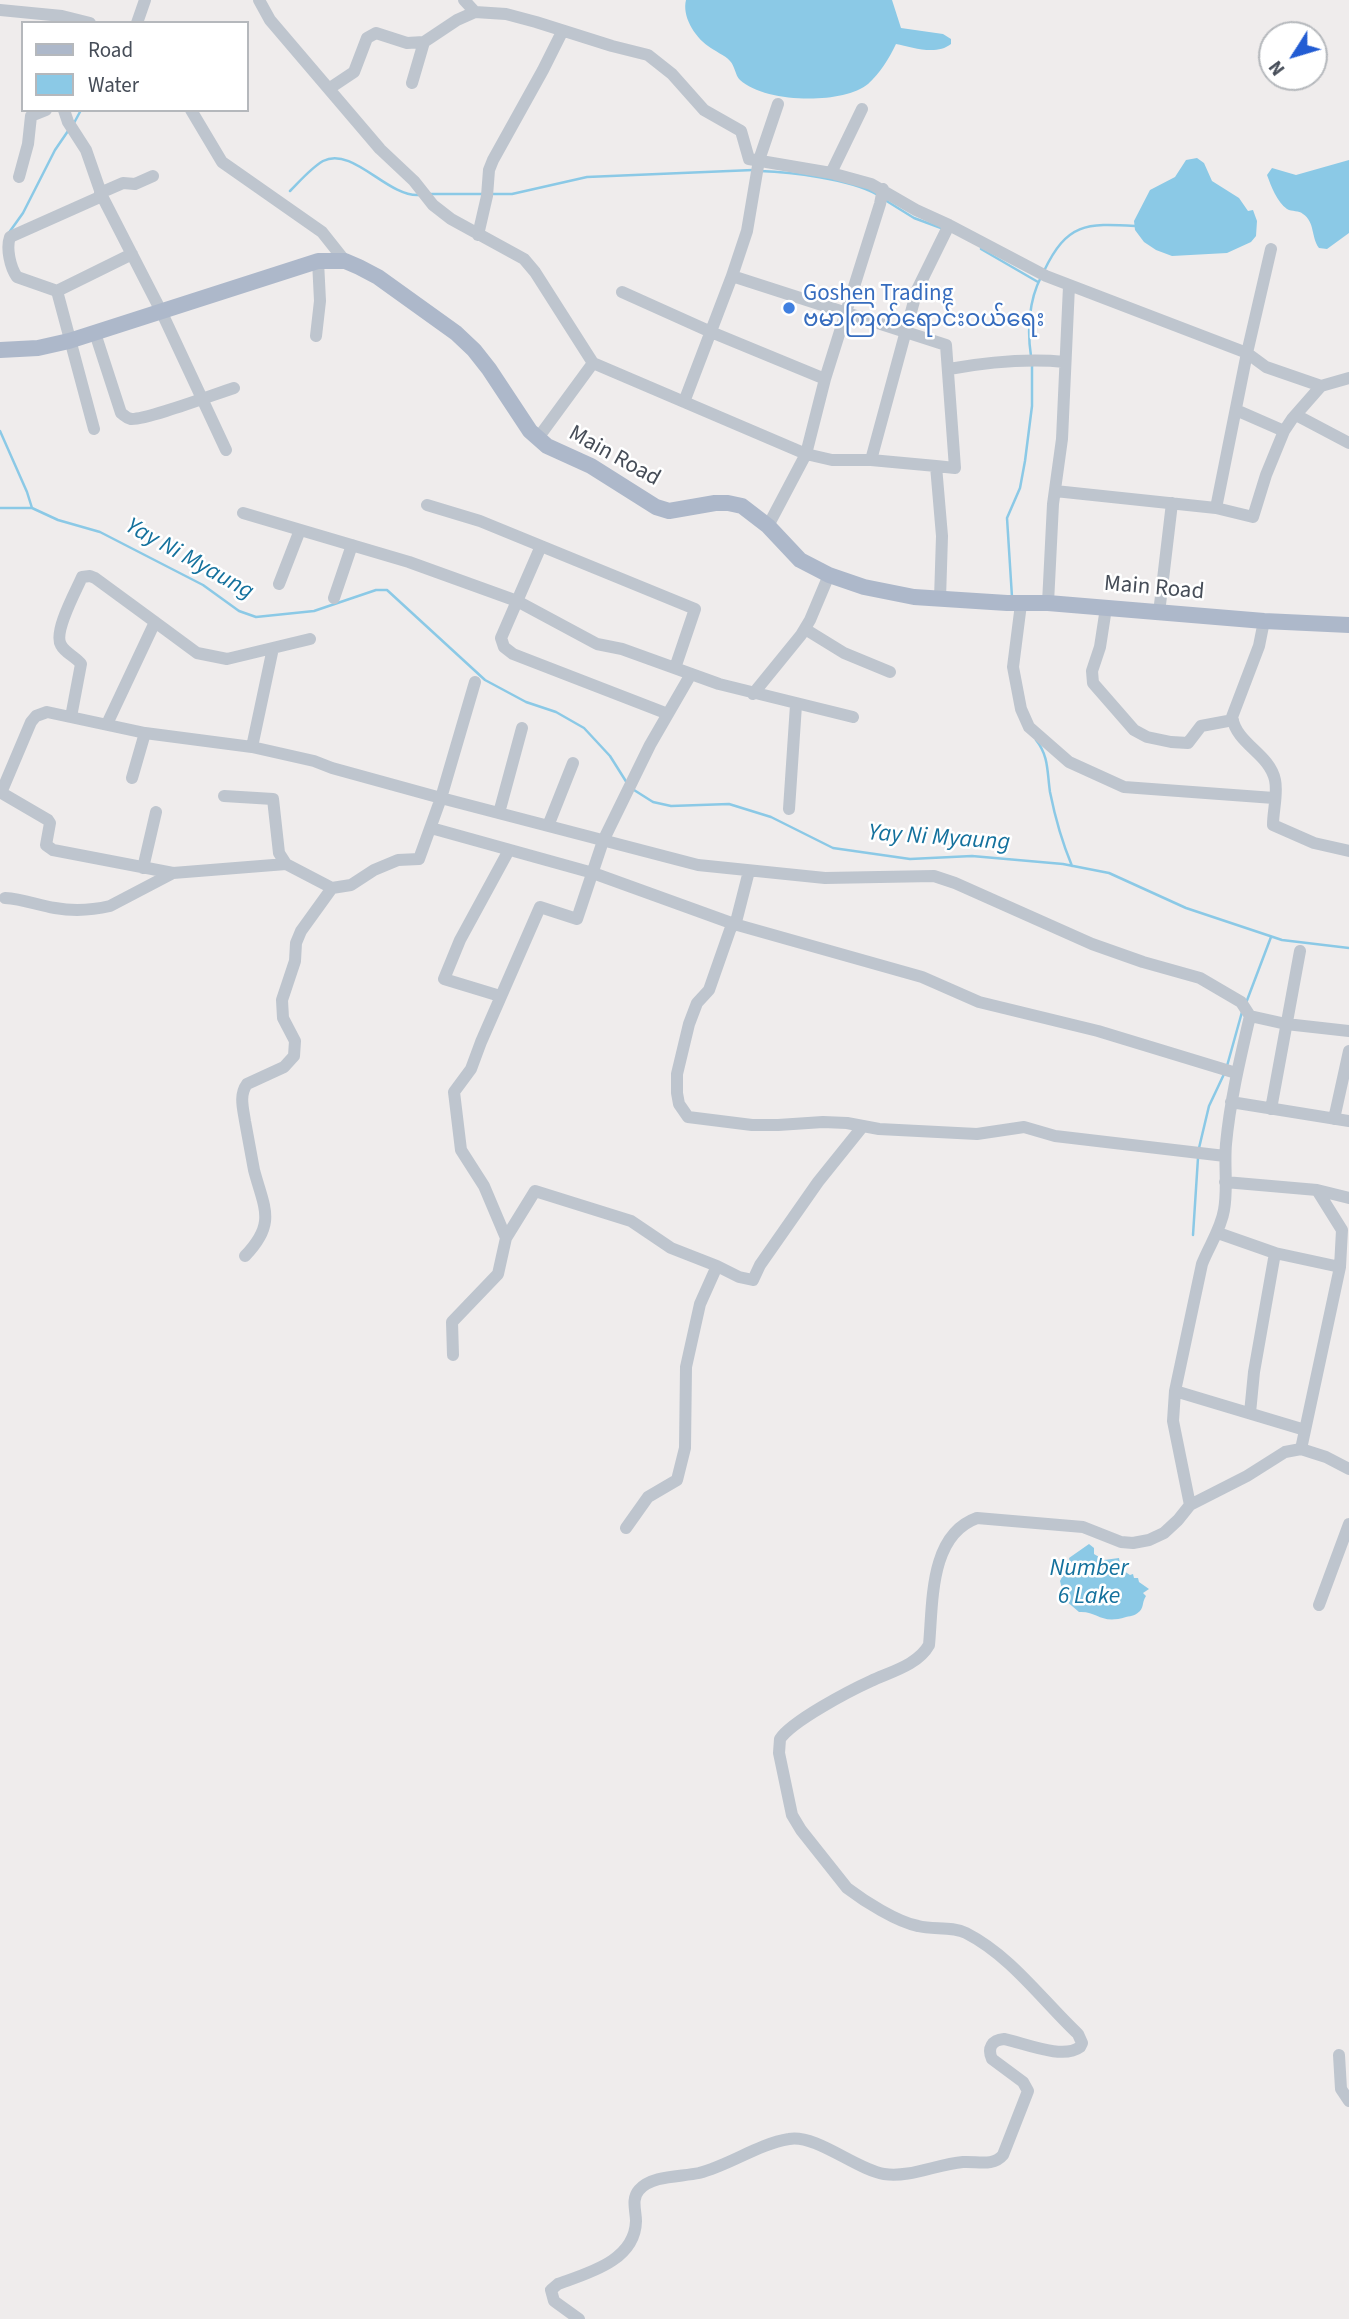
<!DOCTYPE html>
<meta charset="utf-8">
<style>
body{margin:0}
#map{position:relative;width:1349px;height:2319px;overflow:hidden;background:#efecec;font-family:"Source Sans 3",sans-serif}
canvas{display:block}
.legend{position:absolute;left:21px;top:21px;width:228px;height:91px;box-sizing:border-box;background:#fff;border:2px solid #b5b8bc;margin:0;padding:9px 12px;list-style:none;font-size:21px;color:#464d58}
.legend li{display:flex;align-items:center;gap:14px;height:35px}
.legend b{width:35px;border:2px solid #b5b8bc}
.north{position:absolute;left:1258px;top:21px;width:70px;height:70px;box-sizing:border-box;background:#fff;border:2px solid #b5b8bc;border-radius:50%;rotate:233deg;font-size:19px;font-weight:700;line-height:28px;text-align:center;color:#464d58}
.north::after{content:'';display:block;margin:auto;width:24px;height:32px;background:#225cd3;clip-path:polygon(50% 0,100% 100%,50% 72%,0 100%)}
</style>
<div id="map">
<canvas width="1349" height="2319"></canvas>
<ul class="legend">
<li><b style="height:9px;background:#adb8ca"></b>Road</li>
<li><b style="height:19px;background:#8bc9e6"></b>Water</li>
</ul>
<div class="north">N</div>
</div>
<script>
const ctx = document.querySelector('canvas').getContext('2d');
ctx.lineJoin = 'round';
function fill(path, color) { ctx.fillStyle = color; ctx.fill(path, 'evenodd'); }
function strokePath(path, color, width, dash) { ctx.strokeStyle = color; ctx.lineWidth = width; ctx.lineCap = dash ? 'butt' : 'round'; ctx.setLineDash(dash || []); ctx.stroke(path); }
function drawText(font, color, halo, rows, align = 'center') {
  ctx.font = font + ' "Source Sans 3","Noto Sans Myanmar",sans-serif'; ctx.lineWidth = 5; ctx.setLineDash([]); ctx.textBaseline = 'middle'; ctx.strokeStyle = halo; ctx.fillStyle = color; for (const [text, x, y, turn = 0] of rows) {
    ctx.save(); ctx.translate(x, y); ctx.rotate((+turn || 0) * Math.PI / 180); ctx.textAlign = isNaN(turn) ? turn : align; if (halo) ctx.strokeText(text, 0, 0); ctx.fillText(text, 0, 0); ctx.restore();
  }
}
fill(new Path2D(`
 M 686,0 L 892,0 L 901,28 L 943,34 L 951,39 L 951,44 C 936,56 912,47 896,44 C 889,59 880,73 868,84 C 842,105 765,103 740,80 C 735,75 735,66 730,61 C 725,55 714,51 708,46 C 694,36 682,16 686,0 Z
 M 1197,158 L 1204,163 L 1212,181 L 1239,198 L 1248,211 L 1253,210 L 1257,221 L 1256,236 L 1251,242 L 1227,253 L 1172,256 L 1156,250 L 1144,242 L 1135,230 L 1134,221 L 1150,190 L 1175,177 L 1186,160 Z
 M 1349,160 L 1349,233 L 1327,249 L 1319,248 C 1311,237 1315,222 1303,214 C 1299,210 1292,212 1287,209 C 1277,202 1271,186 1267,175 L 1272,168 L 1296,175 Z
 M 1089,1544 L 1094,1548 L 1094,1554 L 1104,1560 L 1119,1558 L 1121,1569 L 1130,1575 L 1133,1574 L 1134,1578 L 1138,1578 L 1139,1582 L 1149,1589 L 1143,1593 L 1146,1596 C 1142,1602 1144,1606 1140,1611 C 1136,1615 1132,1616 1126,1617 C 1100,1625 1099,1611 1079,1612 L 1065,1600 L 1060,1581 L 1067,1567 L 1065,1562 L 1070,1563 L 1069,1558 Z`), '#8bc9e6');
strokePath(new Path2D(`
 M 74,123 L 81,110
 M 760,171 C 790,172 850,179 876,194
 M 290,191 C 300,181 311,168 323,161 C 353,146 387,197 419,195
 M 430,194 L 482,194
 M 493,194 L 512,194 L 587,177 L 753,170
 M 885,200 L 914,218 L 941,228
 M 8,234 L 23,213 L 55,150 L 68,131
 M 981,249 L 1038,282
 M 1044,271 C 1067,223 1086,223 1135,226
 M 1031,356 C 1027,330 1029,300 1041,277
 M 0,431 L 27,492 L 32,508
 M 0,508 L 32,508 L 58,520 L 100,532 L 203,585 L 239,611 L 256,617 L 314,611 L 376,590 L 387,590 L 485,680 L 526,702 L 556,712 L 584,728 L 610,756 L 627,783
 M 1012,597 L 1007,518 L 1020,488 L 1025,461 L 1032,406 L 1032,366
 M 1036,740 C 1049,756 1047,772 1050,792 C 1055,817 1062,842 1072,866
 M 634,790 L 653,802 L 671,806 L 729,804 L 771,817 L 833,848 L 910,859 L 972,856 L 1063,864 L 1109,873 L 1186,908 L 1282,940 L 1349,948
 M 1246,1003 L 1271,937
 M 1227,1066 L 1242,1012
 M 1199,1148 L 1209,1106 L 1225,1072
 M 1193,1235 L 1198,1158`), '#8bc9e6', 2.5);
strokePath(new Path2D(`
 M 259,0 L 270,20 L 380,149 L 414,181 L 433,205 L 451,219 L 524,259 L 535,272 L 593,363 L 806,454 L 832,460 L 871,460 L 936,466
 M 464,0 L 475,12
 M 0,10 L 62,16 L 90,23
 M 137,23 L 145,0
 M 412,83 L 424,42
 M 330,88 L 354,72 L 367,38 L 376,33 L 407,43 L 424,42 L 457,20 L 475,12 L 506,14 L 536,22 L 612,46 L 648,55 L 672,74 L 704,110 L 741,131 L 749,159 L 831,173 L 871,184 L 916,210 L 949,225 L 1046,276 L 1247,353 L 1266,367 L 1321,386
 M 64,110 L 68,122 L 86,150 L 102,196 L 162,313 L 226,450
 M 191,110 L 222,162 L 322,232 L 345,261
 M 831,173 L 862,109
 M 19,177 L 28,144 L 31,116 L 46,110
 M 100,193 L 123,183 L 135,184 L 153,176
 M 478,235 L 487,196 L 489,170 L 493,160 L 543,70 L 562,32
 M 732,276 L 946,345 L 955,468 L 936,466 L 942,536 L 940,599
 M 57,291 L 17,277 C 10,267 6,248 10,237 L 102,196
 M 57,291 L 94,429
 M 57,291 L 132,254
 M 622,292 L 711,332 L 825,379
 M 95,333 L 121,413 C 124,415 126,418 131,419 C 147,420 215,394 234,388
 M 316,336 L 320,301 L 318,261
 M 949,369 C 988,362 1025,358 1065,362
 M 684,402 L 732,276 L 747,231 L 759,160 L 778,104
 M 1236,410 L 1284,431
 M 1296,415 L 1349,443
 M 538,438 L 593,363
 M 871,460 L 917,290 L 949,225
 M 1055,491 L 1216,508 L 1253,517 L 1266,475 L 1284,431 L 1292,419 L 1321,386 L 1349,378
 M 427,505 L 480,521 L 695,609 L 675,668
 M 1216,508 L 1247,353 L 1271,249
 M 243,513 L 409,562 L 517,601 L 597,644 L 622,649 L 719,684 L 853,717
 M 768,526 L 806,454 L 825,379 L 880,204 L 883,189
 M 541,546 L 501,638 L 504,647 L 513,654 L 668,714
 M 279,584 L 300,530
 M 334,598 L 352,545
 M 1048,603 L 1053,504 L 1062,439 L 1069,286
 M 1021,604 L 1013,667 L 1021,709 L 1029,727 L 1069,762 L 1124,787 L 1274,798
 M 1106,608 L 1100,647 L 1092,671 L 1093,683 L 1134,730 L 1147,737 L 1171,742 L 1188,743 L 1201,726 L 1233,720
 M 1159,613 L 1172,503
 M 1264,621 L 1259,646 L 1232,717 C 1237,745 1269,753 1275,780 C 1278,793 1273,811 1273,825 L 1314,843 L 1349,851
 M 805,629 L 844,653 L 890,672
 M 753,694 L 801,635 L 810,620 L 829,575
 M 71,717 L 81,664 C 76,657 65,653 61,645 C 53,632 76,591 82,577 L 90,576 L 95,578 L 155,622
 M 107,724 L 155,622 L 197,653 L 227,659 L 310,639
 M 252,747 L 273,648
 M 132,778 L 145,733
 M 0,792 L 48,820 L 50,823 L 46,845 L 53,850 L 173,873 L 286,864
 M 1,793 L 31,722 L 36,716 L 47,712 L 145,733 L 252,747 L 314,761 L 332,768 L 441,798 L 698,865 L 825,878 L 934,876 L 955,883 L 1092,944 L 1143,962 L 1200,978 L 1241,1002 L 1250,1016 C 1240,1059 1230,1101 1226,1144 C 1224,1166 1228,1188 1224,1210 C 1221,1229 1209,1246 1202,1264 L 1175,1391 L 1173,1421 L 1190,1505
 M 224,796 L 273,799 L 279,853 L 286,864 L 332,888 L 351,885 L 374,870 L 398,860 L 419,859 L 441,798 L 475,682
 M 789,809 L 796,705
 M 499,813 L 522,728
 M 548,826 L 573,763
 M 431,828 L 593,873 L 734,924 L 922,977 L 979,1002 L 1098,1031 L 1236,1073
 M 143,868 L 156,812
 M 749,871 L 737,918 L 730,930 L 709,990 L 697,1003 L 689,1024 L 677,1074 L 677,1093 L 679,1104 L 688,1117 L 752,1125 L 778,1125 L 823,1122 L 847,1123 L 879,1129 L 977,1134 L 1024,1127 L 1055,1136 L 1225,1156
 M 5,898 C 23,899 37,905 55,908 C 72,911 93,910 110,906 L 173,873
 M 500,996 L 444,979 L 460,940 L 509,850
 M 1250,1016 L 1286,1024 L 1349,1031
 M 1231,1102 L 1349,1121
 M 1271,1109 L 1300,951
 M 1334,1119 L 1349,1051
 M 1225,1182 L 1317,1190 L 1349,1198
 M 1218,1233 L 1275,1253 L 1254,1372 L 1250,1413
 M 506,1238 L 484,1186 L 461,1150 L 454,1092 L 471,1069 L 481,1042 L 540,907 L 577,919 L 603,841 L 650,745 L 691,674
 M 1275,1253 L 1340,1267
 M 245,1256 C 277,1223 264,1208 254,1170 C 251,1154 248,1137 245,1121 C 243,1108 239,1095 247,1084 L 284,1067 L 294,1056 L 295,1041 L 283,1018 L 282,1000 L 295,961 L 296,943 L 301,931 L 332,888
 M 453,1355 L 452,1322 L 498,1274 L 506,1238 L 535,1191 L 631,1221 L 671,1248 L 717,1266
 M 1175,1391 L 1305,1430
 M 1301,1449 L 1340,1267 L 1342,1230 L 1317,1190
 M 626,1528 L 648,1497 L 677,1480 L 685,1448 L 686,1367 L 700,1304 L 717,1266 L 739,1277 L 753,1280 L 760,1265 L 818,1182 L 863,1126
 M 1319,1605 L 1349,1524
 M 1339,2055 L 1341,2089 L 1349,2101
 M 579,2319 L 554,2301 L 551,2290 L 558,2284 C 588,2273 635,2261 636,2221 C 636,2211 631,2199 639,2190 C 652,2175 681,2177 699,2173 C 730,2165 758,2144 789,2139 C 816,2134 857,2170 884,2174 C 910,2178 937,2164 963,2162 C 977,2161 993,2167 1003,2155 L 1028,2091 L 1023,2082 L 992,2059 C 987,2048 992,2040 1004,2039 C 1024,2043 1063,2060 1080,2047 L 1082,2043 L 1078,2034 C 1042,2000 1011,1956 966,1933 C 952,1926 933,1930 918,1926 C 897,1922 864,1901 847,1888 L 801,1830 L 792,1815 L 779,1753 L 780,1739 C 792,1721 849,1691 871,1681 C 890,1672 918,1665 929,1645 C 933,1603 929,1535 977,1518 L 1083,1527 L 1121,1542 L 1133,1543 L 1149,1540 L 1164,1533 L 1178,1520 L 1190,1505 L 1247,1476 L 1285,1452 L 1301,1449 L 1326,1457 L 1349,1469`), '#bec5ce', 12);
strokePath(new Path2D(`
 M 0,350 L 38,348 L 69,341 L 318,261 L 345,261 L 359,267 L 378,277 L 456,333 L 474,350 L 489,369 L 530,431 L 547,446 L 591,466 L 656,507 L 669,511 L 715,503 L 728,503 L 742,506 L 768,526 L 800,560 L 829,575 L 864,587 L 914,597 L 1007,603 L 1048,603 L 1264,621 L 1349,625`), '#adb8ca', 16);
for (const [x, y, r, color] of [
 [789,308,7,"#3f7fe0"]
]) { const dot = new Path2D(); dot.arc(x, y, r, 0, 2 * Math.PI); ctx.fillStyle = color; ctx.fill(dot); strokePath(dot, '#fff', 2.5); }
drawText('23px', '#366cbe', '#fff', [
 ["Goshen Trading",803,295],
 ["ဗမာကြက်ရောင်းဝယ်ရေး",803,321]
], 'left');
drawText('23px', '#464d58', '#fff', [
 ["Main Road",614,457,29],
 ["Main Road",1154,589,5]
]);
drawText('italic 24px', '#14719d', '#fff', [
 ["Yay Ni Myaung",189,560,29],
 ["Yay Ni Myaung",939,839,4],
 ["Number",1089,1570],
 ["6 Lake",1089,1598]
]);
</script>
